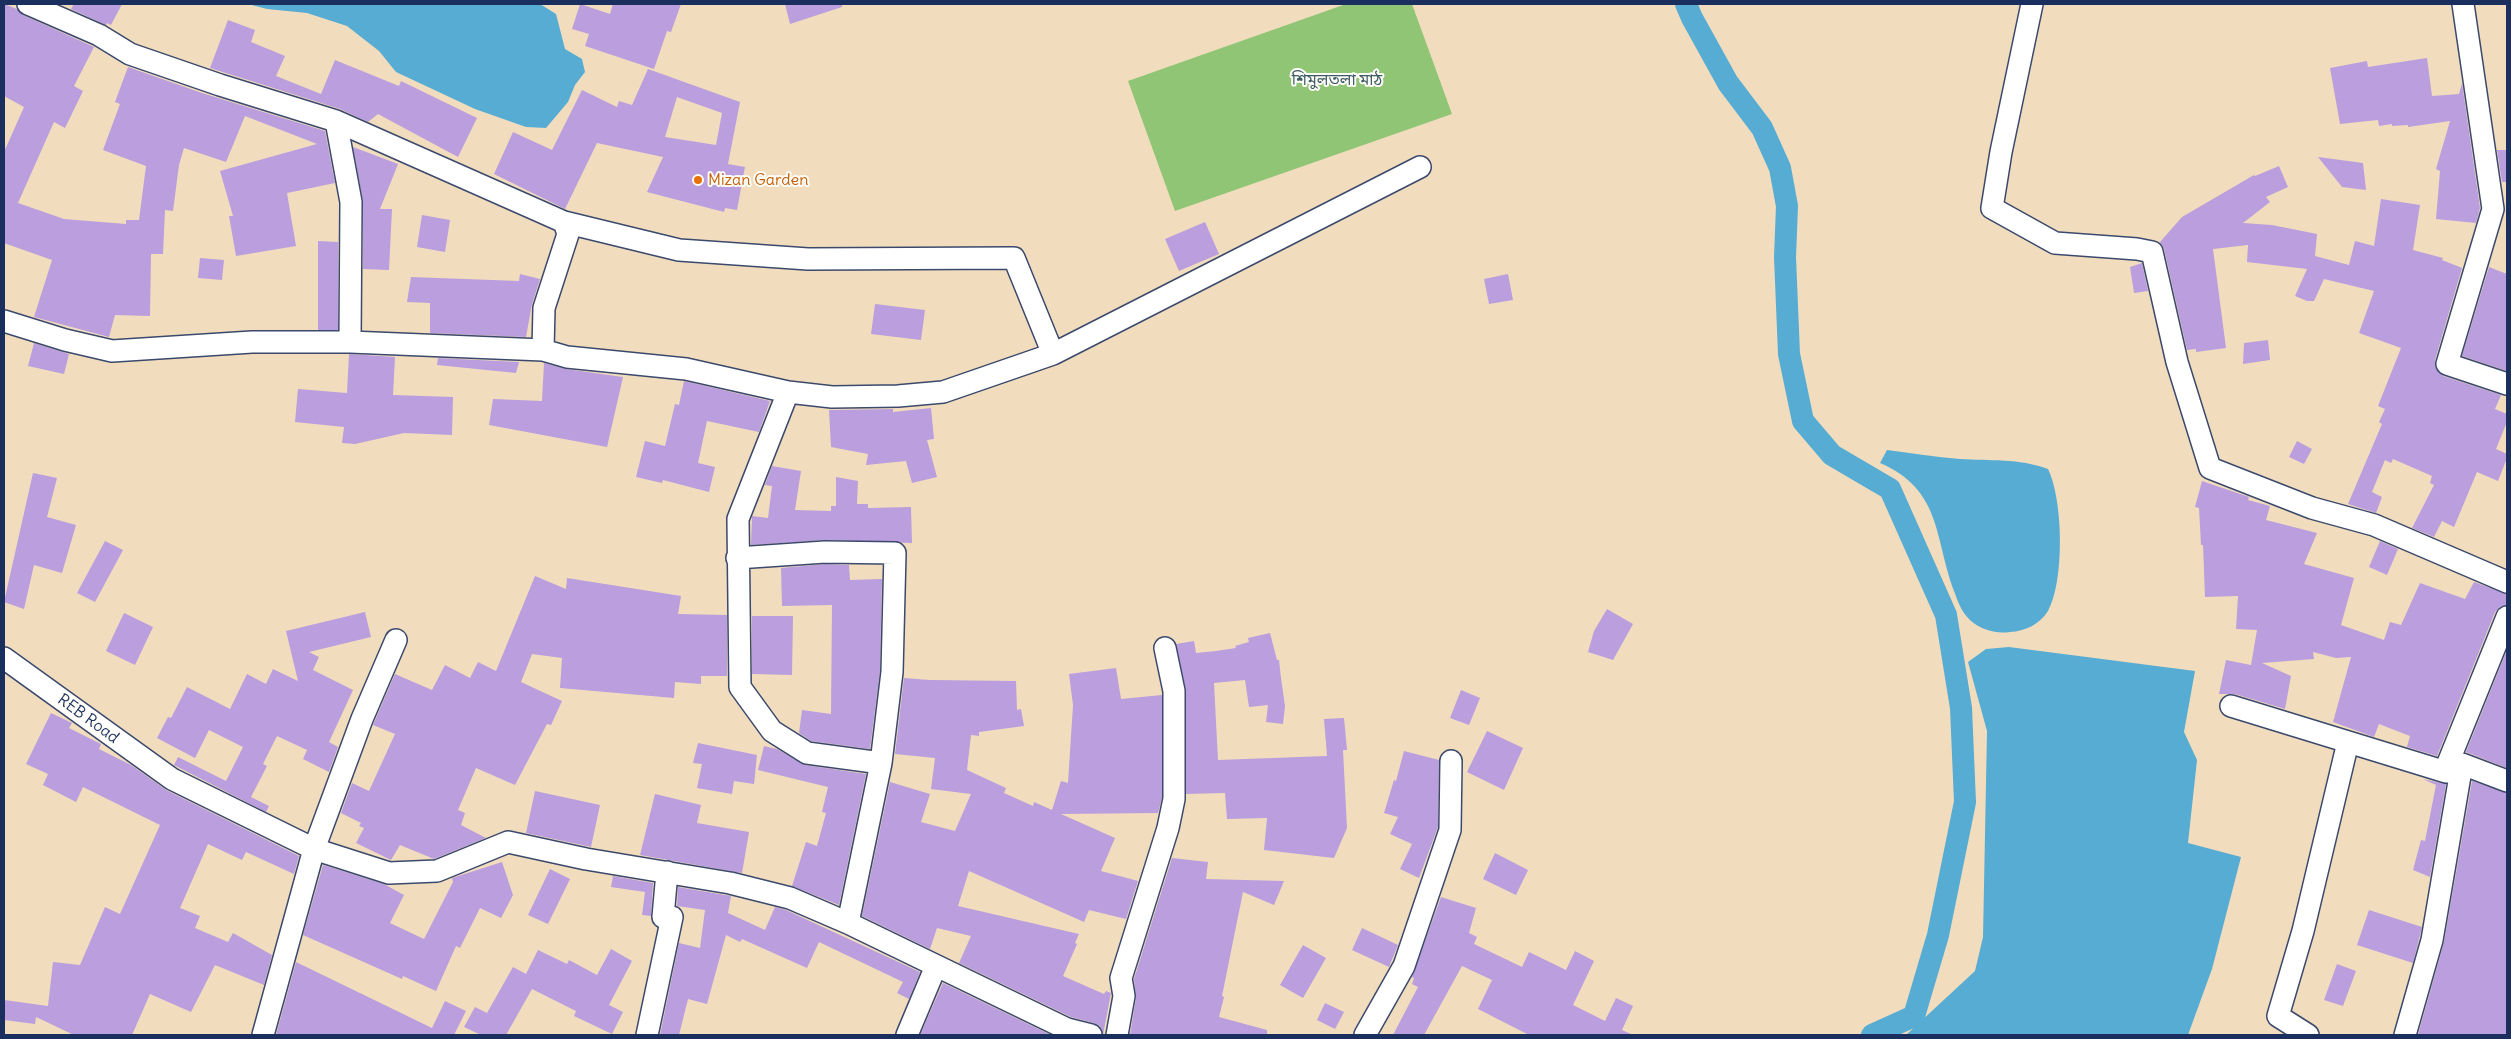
<!DOCTYPE html>
<meta charset="utf-8">
<style>
body{margin:0}
#map{position:relative;width:2511px;height:1039px;overflow:hidden;background:#f1ddbe;font-family:Delius,sans-serif}
canvas{display:block}
.frame{position:absolute;inset:0;border:5px solid #1b2f5e;pointer-events:none}
</style>
<div id="map">
<canvas width="2511" height="1039"></canvas>
<div class="frame"></div>
</div>
<script>
const ctx = document.querySelector('canvas').getContext('2d');
ctx.lineJoin = 'round';
function fill(path, color) { ctx.fillStyle = color; ctx.fill(path, 'evenodd'); }
function strokePath(path, color, width, dash) { ctx.strokeStyle = color; ctx.lineWidth = width; ctx.lineCap = dash ? 'butt' : 'round'; ctx.setLineDash(dash || []); ctx.stroke(path); }
function drawText(font, color, halo, rows, align = 'center') {
  ctx.font = font + ' Delius,"Noto Sans Bengali",sans-serif'; ctx.lineWidth = 4; ctx.setLineDash([]); ctx.textBaseline = 'middle'; ctx.strokeStyle = halo; ctx.fillStyle = color; for (const [text, x, y, turn = 0] of rows) {
    ctx.save(); ctx.translate(x, y); ctx.rotate((+turn || 0) * Math.PI / 180); ctx.textAlign = isNaN(turn) ? turn : align; if (halo) ctx.strokeText(text, 0, 0); ctx.fillText(text, 0, 0); ctx.restore();
  }
}
fill(new Path2D(`
 M 1346,4 L 1412,4 L 1452,114 L 1175,211 L 1128,81 Z`), '#91c576');
fill(new Path2D(`
 M 248,4 L 540,4 L 556,14 L 565,49 L 582,59 L 585,72 L 575,85 L 568,102 L 546,128 L 526,127 L 475,109 L 396,72 L 379,51 L 347,26 L 307,13 L 267,9 Z
 M 1887,450 C 1912,453 1936,457 1960,459 C 1991,461 2018,458 2048,469 C 2063,499 2065,581 2048,611 C 2039,625 2025,631 2010,632 C 1996,634 1982,630 1971,621 C 1962,613 1958,602 1954,591 C 1934,537 1942,490 1880,463 Z
 M 2009,647 L 2195,671 L 2184,732 L 2197,760 L 2188,843 L 2241,857 L 2212,969 L 2188,1035 L 1906,1035 L 1975,971 L 1983,937 L 1987,731 L 1968,662 L 1986,649 Z`), '#57acd3');
strokePath(new Path2D(`
 M 1686,4 L 1692,18 L 1728,83 L 1762,128 L 1780,168 L 1787,206 L 1785,257 L 1789,354 L 1803,421 L 1832,455 L 1890,489 L 1946,615 L 1961,708 L 1965,802 L 1938,935 L 1914,1016 L 1872,1035`), '#57acd3', 22);
fill(new Path2D(`
 M 4,4 L 17,9 L 23,15 L 94,47 L 74,86 L 83,91 L 65,128 L 54,122 L 18,203 L 64,219 L 126,224 L 126,220 L 139,220 L 146,166 L 103,150 L 120,104 L 115,102 L 128,67 L 202,93 L 325,131 L 335,183 L 287,193 L 296,246 L 236,256 L 229,216 L 233,216 L 220,171 L 317,144 L 245,116 L 226,162 L 184,148 L 179,165 L 173,211 L 165,210 L 163,254 L 151,254 L 150,316 L 115,315 L 109,337 L 34,317 L 52,260 L 4,243 L 4,152 L 24,107 L 4,96 Z
 M 74,4 L 122,4 L 111,25 L 107,23 L 106,25 L 71,9 Z
 M 580,4 L 610,14 L 613,4 L 681,4 L 671,32 L 667,31 L 654,69 L 585,46 L 589,34 L 572,29 Z
 M 785,4 L 842,4 L 842,7 L 790,24 Z
 M 228,20 L 255,30 L 251,42 L 285,56 L 276,76 L 321,94 L 335,60 L 399,86 L 401,81 L 477,118 L 458,157 L 378,114 L 368,122 L 340,109 L 210,68 Z
 M 2427,58 L 2432,96 L 2459,94 L 2462,83 L 2480,208 L 2476,223 L 2436,219 L 2440,171 L 2436,169 L 2450,121 L 2408,127 L 2408,125 L 2392,126 L 2392,124 L 2379,126 L 2378,120 L 2340,124 L 2330,68 L 2367,61 L 2368,67 Z
 M 648,69 L 740,102 L 728,164 L 745,167 L 737,210 L 725,208 L 724,212 L 647,192 L 663,157 L 597,143 L 565,209 L 494,174 L 513,132 L 552,150 L 582,90 L 617,107 L 619,101 L 632,105 ZM 677,97 L 722,113 L 716,145 L 665,137 Z
 M 353,147 L 398,164 L 380,209 L 392,209 L 389,270 L 363,269 L 363,202 Z
 M 2497,150 L 2507,150 L 2507,182 L 2502,182 Z
 M 2318,157 L 2363,163 L 2366,190 L 2342,187 Z
 M 2279,166 L 2288,187 L 2266,197 L 2270,202 L 2243,223 L 2272,225 L 2317,234 L 2315,256 L 2349,265 L 2355,241 L 2374,246 L 2381,199 L 2420,205 L 2413,250 L 2443,258 L 2442,260 L 2462,268 L 2435,360 L 2435,367 L 2443,376 L 2501,395 L 2495,409 L 2507,414 L 2507,422 L 2496,449 L 2507,454 L 2507,458 L 2498,481 L 2477,472 L 2454,527 L 2442,521 L 2434,537 L 2412,528 L 2434,485 L 2430,483 L 2432,476 L 2393,459 L 2391,463 L 2385,460 L 2372,492 L 2382,497 L 2376,513 L 2348,504 L 2382,424 L 2379,422 L 2385,409 L 2378,406 L 2401,348 L 2359,333 L 2374,291 L 2324,279 L 2314,301 L 2307,301 L 2295,296 L 2307,269 L 2247,262 L 2248,245 L 2213,249 L 2226,348 L 2196,352 L 2196,349 L 2187,350 L 2164,249 L 2160,242 L 2182,217 L 2254,175 L 2255,176 Z
 M 422,215 L 450,220 L 445,252 L 417,247 Z
 M 1205,222 L 1219,254 L 1179,271 L 1165,239 Z
 M 318,241 L 338,242 L 338,330 L 318,330 Z
 M 200,258 L 224,260 L 222,280 L 198,278 Z
 M 2142,263 L 2148,291 L 2134,293 L 2130,267 Z
 M 2489,267 L 2507,274 L 2507,371 L 2462,356 Z
 M 520,274 L 540,279 L 532,304 L 526,337 L 430,333 L 430,303 L 407,302 L 411,277 L 519,281 Z
 M 1508,274 L 1513,300 L 1489,304 L 1484,279 Z
 M 875,304 L 925,310 L 921,340 L 871,334 Z
 M 2268,340 L 2270,360 L 2243,364 L 2244,343 Z
 M 34,343 L 69,354 L 64,374 L 28,366 Z
 M 349,354 L 395,357 L 393,395 L 453,397 L 452,435 L 404,433 L 355,444 L 342,443 L 344,427 L 295,422 L 298,389 L 347,393 Z
 M 438,358 L 519,362 L 516,373 L 437,365 Z
 M 544,363 L 566,369 L 623,377 L 607,447 L 489,425 L 493,399 L 542,401 Z
 M 684,381 L 770,401 L 759,432 L 707,421 L 698,463 L 715,467 L 709,492 L 663,480 L 662,483 L 636,477 L 645,441 L 665,446 L 675,404 L 679,405 Z
 M 931,408 L 934,439 L 927,440 L 937,477 L 912,483 L 906,461 L 866,465 L 868,454 L 831,447 L 829,410 L 893,409 L 893,412 Z
 M 2297,441 L 2312,449 L 2304,464 L 2289,457 Z
 M 772,466 L 801,471 L 795,510 L 831,511 L 831,506 L 836,506 L 836,477 L 858,481 L 857,504 L 868,504 L 868,508 L 911,507 L 912,543 L 825,540 L 751,545 L 752,516 L 768,518 L 772,486 L 765,485 Z
 M 33,473 L 57,478 L 47,517 L 76,525 L 62,573 L 34,565 L 24,609 L 4,602 Z
 M 2202,481 L 2249,497 L 2248,500 L 2270,506 L 2266,520 L 2317,533 L 2304,564 L 2354,578 L 2341,625 L 2384,640 L 2390,622 L 2401,625 L 2420,583 L 2465,599 L 2474,582 L 2507,594 L 2507,605 L 2500,607 L 2495,612 L 2437,756 L 2407,747 L 2410,736 L 2379,724 L 2374,737 L 2333,722 L 2351,657 L 2336,658 L 2313,652 L 2314,659 L 2262,663 L 2291,676 L 2285,709 L 2235,694 L 2219,694 L 2226,660 L 2251,665 L 2257,630 L 2236,629 L 2238,596 L 2205,597 L 2203,545 L 2201,545 L 2199,508 L 2195,507 Z
 M 105,541 L 123,550 L 95,602 L 77,593 Z
 M 2380,541 L 2398,549 L 2387,575 L 2369,567 Z
 M 825,564 L 849,565 L 850,580 L 882,579 L 880,671 L 870,749 L 811,741 L 799,733 L 802,710 L 831,714 L 832,605 L 782,606 L 781,568 Z
 M 535,576 L 566,589 L 567,578 L 681,596 L 678,614 L 727,615 L 727,676 L 701,676 L 701,684 L 675,682 L 674,698 L 560,688 L 562,658 L 532,654 L 521,682 L 562,701 L 551,725 L 547,724 L 515,785 L 476,768 L 458,810 L 465,813 L 461,825 L 486,838 L 434,859 L 400,845 L 391,860 L 356,843 L 364,828 L 359,826 L 361,823 L 341,813 L 352,783 L 369,791 L 395,734 L 373,725 L 395,674 L 432,690 L 445,665 L 470,678 L 478,662 L 496,671 Z
 M 1607,609 L 1633,624 L 1613,660 L 1588,652 L 1594,631 Z
 M 365,612 L 371,637 L 309,652 L 319,657 L 313,670 L 353,690 L 329,742 L 338,747 L 329,772 L 303,759 L 307,750 L 277,736 L 263,764 L 267,766 L 251,797 L 269,806 L 266,812 L 174,765 L 178,757 L 226,781 L 243,747 L 209,730 L 195,758 L 157,738 L 168,717 L 171,718 L 187,687 L 230,709 L 247,674 L 266,684 L 273,669 L 298,681 L 286,631 Z
 M 124,613 L 153,627 L 135,665 L 106,651 Z
 M 752,616 L 793,616 L 792,675 L 752,674 Z
 M 1270,633 L 1277,660 L 1279,660 L 1281,678 L 1285,706 L 1283,724 L 1266,722 L 1268,705 L 1249,707 L 1245,680 L 1214,683 L 1218,760 L 1327,756 L 1324,719 L 1344,718 L 1347,750 L 1343,750 L 1347,828 L 1334,858 L 1264,850 L 1267,818 L 1227,819 L 1225,793 L 1186,794 L 1186,691 L 1176,644 L 1194,641 L 1196,653 L 1216,651 L 1236,648 L 1235,646 L 1249,642 L 1248,638 Z
 M 2507,650 L 2507,768 L 2466,752 Z
 M 1116,668 L 1121,699 L 1162,695 L 1162,798 L 1158,813 L 1061,814 L 1115,838 L 1101,871 L 1138,881 L 1126,919 L 1089,910 L 1084,922 L 969,871 L 958,906 L 1079,934 L 1075,943 L 1077,944 L 1063,976 L 1104,994 L 1106,991 L 1111,993 L 1103,1035 L 1100,1026 L 1094,1023 L 1071,1017 L 959,963 L 971,936 L 937,928 L 930,949 L 862,916 L 890,782 L 930,794 L 921,822 L 955,831 L 971,794 L 931,789 L 935,758 L 895,754 L 904,678 L 930,680 L 1016,681 L 1017,710 L 1021,709 L 1024,726 L 979,732 L 979,736 L 971,735 L 967,770 L 1006,788 L 1004,793 L 1033,806 L 1034,802 L 1052,810 L 1061,781 L 1068,783 L 1073,705 L 1069,674 Z
 M 1461,690 L 1480,698 L 1469,725 L 1450,718 Z
 M 51,713 L 72,723 L 69,728 L 101,744 L 99,749 L 131,765 L 166,790 L 299,856 L 294,874 L 246,852 L 242,860 L 208,844 L 180,908 L 200,916 L 195,928 L 228,942 L 233,933 L 272,955 L 264,985 L 215,965 L 191,1012 L 150,994 L 132,1035 L 74,1035 L 36,1017 L 35,1024 L 4,1020 L 4,1000 L 48,1006 L 53,962 L 80,965 L 105,907 L 120,914 L 160,825 L 83,787 L 76,802 L 43,785 L 48,774 L 26,764 Z
 M 1487,731 L 1523,748 L 1504,790 L 1467,772 Z
 M 698,743 L 757,755 L 754,784 L 734,781 L 732,794 L 697,788 L 702,764 L 693,763 Z
 M 764,746 L 777,749 L 805,765 L 866,774 L 839,905 L 792,886 L 806,842 L 817,846 L 826,813 L 822,812 L 828,787 L 758,770 Z
 M 1404,751 L 1439,760 L 1438,827 L 1419,878 L 1400,869 L 1412,844 L 1390,834 L 1398,817 L 1384,813 L 1394,780 L 1396,781 Z
 M 2423,779 L 2446,784 L 2430,877 L 2413,870 L 2421,840 L 2425,841 L 2436,785 Z
 M 2472,781 L 2507,793 L 2507,1035 L 2418,1035 L 2444,942 Z
 M 535,791 L 600,805 L 591,847 L 526,833 Z
 M 655,794 L 701,805 L 697,823 L 749,832 L 742,873 L 640,855 Z
 M 1495,853 L 1528,870 L 1516,895 L 1483,879 Z
 M 1172,858 L 1208,862 L 1206,879 L 1284,881 L 1274,905 L 1243,892 L 1222,996 L 1224,997 L 1219,1017 L 1267,1030 L 1267,1035 L 1130,1035 L 1136,998 L 1134,979 Z
 M 502,862 L 513,895 L 501,918 L 480,908 L 460,948 L 456,946 L 436,991 L 403,976 L 402,979 L 303,935 L 323,865 L 384,884 L 404,895 L 390,923 L 424,939 L 453,882 L 452,878 Z
 M 550,869 L 570,879 L 548,924 L 528,915 Z
 M 613,876 L 653,883 L 651,916 L 642,915 L 645,892 L 611,887 Z
 M 678,887 L 731,896 L 728,913 L 765,930 L 775,907 L 786,910 L 920,972 L 909,999 L 897,993 L 903,982 L 819,942 L 807,968 L 742,939 L 740,942 L 726,935 L 707,1004 L 688,999 L 679,1035 L 660,1035 L 679,943 L 700,948 L 705,910 L 677,906 Z
 M 1441,897 L 1476,908 L 1469,933 L 1477,937 L 1474,944 L 1522,967 L 1529,952 L 1566,970 L 1575,951 L 1594,961 L 1573,1005 L 1605,1021 L 1616,998 L 1633,1006 L 1622,1030 L 1633,1035 L 1529,1035 L 1478,1009 L 1492,980 L 1462,966 L 1424,1035 L 1393,1035 L 1418,987 L 1412,984 L 1414,978 L 1412,977 Z
 M 2369,910 L 2422,927 L 2413,963 L 2357,945 Z
 M 1362,928 L 1398,945 L 1389,967 L 1352,950 Z
 M 1303,945 L 1326,958 L 1303,998 L 1280,985 Z
 M 611,949 L 632,961 L 609,1005 L 623,1012 L 612,1034 L 574,1016 L 576,1011 L 532,989 L 506,1035 L 481,1035 L 464,1027 L 475,1007 L 487,1013 L 513,967 L 526,974 L 538,950 L 567,964 L 569,960 L 597,975 Z
 M 296,962 L 432,1028 L 445,1001 L 466,1011 L 454,1035 L 276,1035 Z
 M 2337,964 L 2356,971 L 2343,1006 L 2324,1000 Z
 M 943,983 L 1051,1035 L 920,1035 Z
 M 1325,1003 L 1344,1012 L 1335,1029 L 1317,1020 Z`), '#ba9edd');
const minor = new Path2D(`
 M 28,4 L 99,35 L 130,54 L 220,85 L 336,121 L 564,222 L 679,250 L 808,259 L 1014,258 L 1053,354
 M 2032,4 L 2001,152 L 1992,208 L 2055,243 L 2137,249 L 2152,252 L 2177,362 L 2210,468 L 2312,508 L 2374,525 L 2507,582
 M 2463,4 L 2493,209 L 2447,364 L 2507,384
 M 336,121 L 351,202 L 350,342
 M 4,321 L 65,340 L 112,351 L 252,342 L 350,342 L 543,350 L 567,357 L 686,369 L 788,392 L 832,397 L 898,396 L 943,392 L 1053,354 L 1420,167
 M 543,350 L 544,308 L 568,234 L 564,222
 M 788,392 L 738,519 L 740,687 L 772,731 L 807,753 L 881,763 L 848,923
 M 737,558 L 825,552 L 895,553 L 892,672 L 881,763
 M 4,658 L 172,779 L 314,849 L 389,873 L 437,871 L 508,842 L 586,859 L 730,883 L 790,898 L 848,923 L 1067,1029 L 1091,1035
 M 2231,706 L 2446,772 L 2448,763
 M 2462,764 L 2507,781
 M 263,1035 L 314,849 L 362,719 L 396,640
 M 647,1035 L 672,917 L 663,917 L 667,872
 M 907,1035 L 936,966
 M 1117,1035 L 1124,996 L 1121,978 L 1168,828 L 1174,799 L 1174,691 L 1165,648
 M 1365,1035 L 1404,966 L 1450,830 L 1451,761
 M 2308,1035 L 2278,1016 L 2303,931 L 2348,742
 M 2405,1035 L 2432,940 L 2462,764 L 2448,763 L 2507,617`);
strokePath(minor, '#3b496c', 24);
strokePath(minor, '#fff', 21);
for (const [x, y, r, color] of [
 [698,180,5,"#e8710a"]
]) { const dot = new Path2D(); dot.arc(x, y, r, 0, 2 * Math.PI); ctx.fillStyle = color; ctx.fill(dot); strokePath(dot, '#fdfcf7', 2); }
drawText('16px', '#3e5c65', '#fdfcf7', [
 ["শিমুলতলা মাঠ",1337,80]
]);
drawText('16px', '#c56008', '#fdfcf7', [
 ["Mizan Garden",708,180]
], 'left');
drawText('16px', '#1b2f5e', '#fdfcf7', [
 ["REB Road",88,719,36]
]);
</script>
